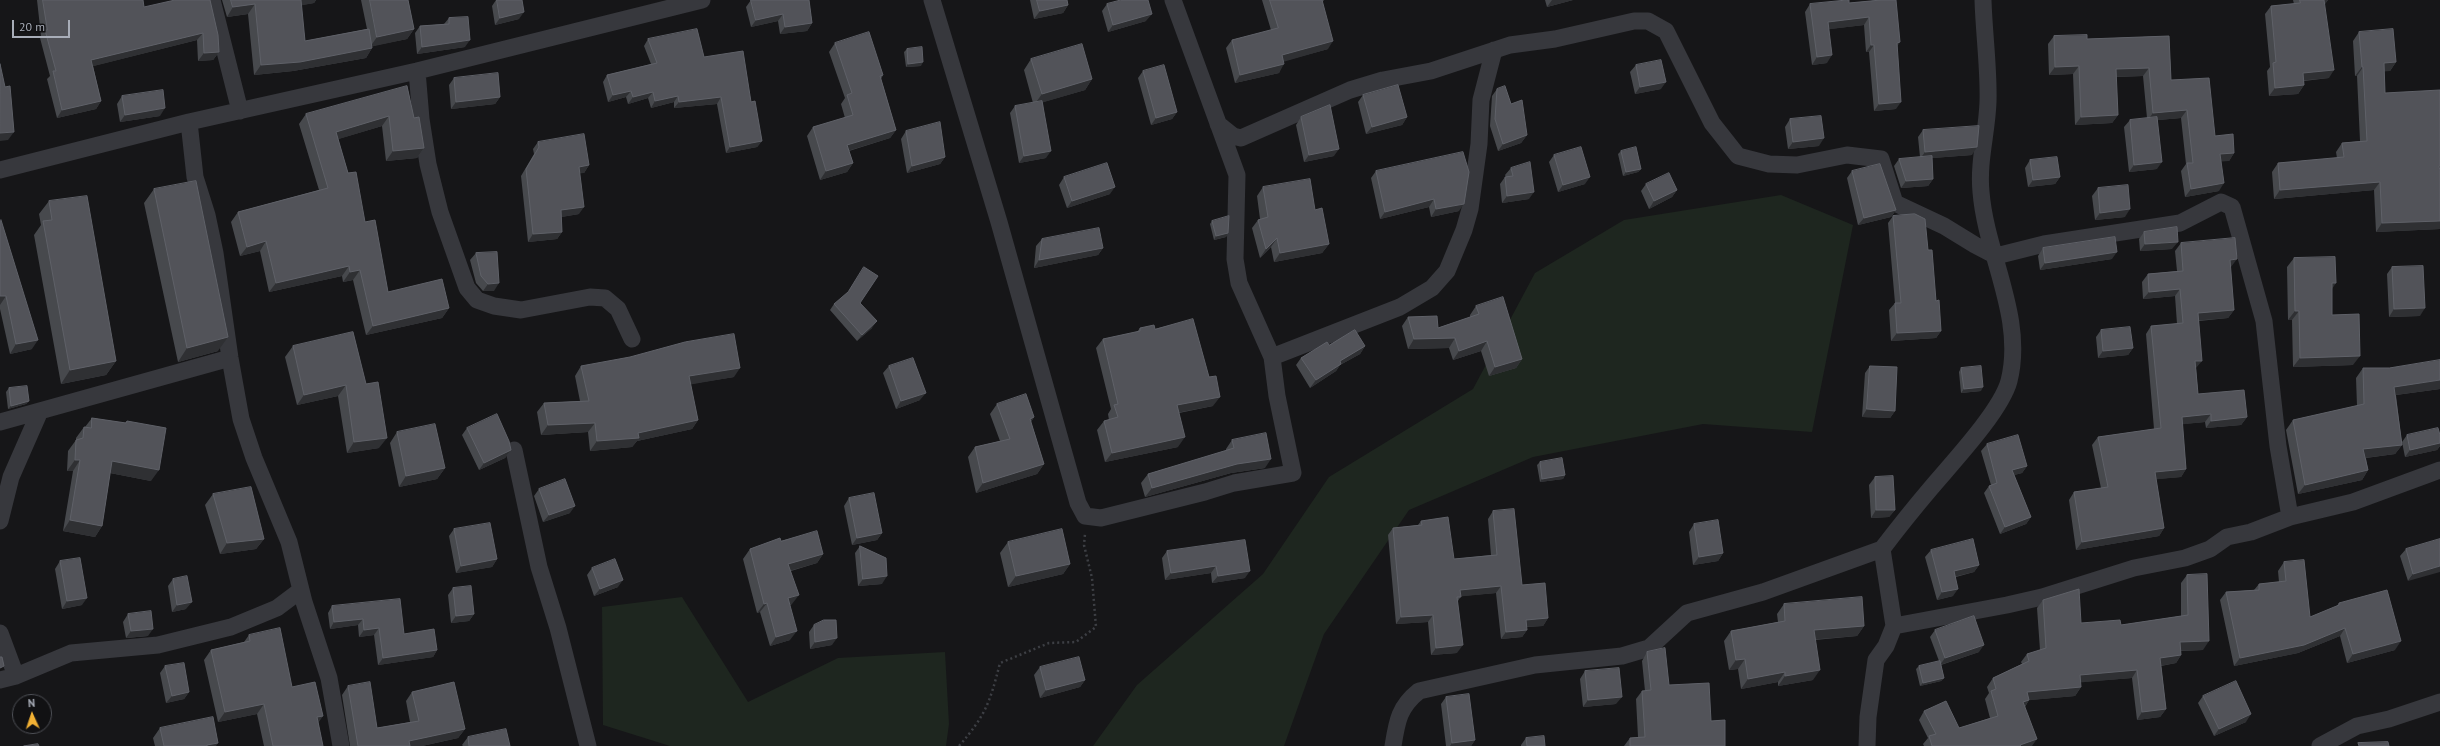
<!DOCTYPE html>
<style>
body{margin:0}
#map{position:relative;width:2440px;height:746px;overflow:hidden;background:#161618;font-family:"PT Sans",sans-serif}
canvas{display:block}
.north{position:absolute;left:12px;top:694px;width:40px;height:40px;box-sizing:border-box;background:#111113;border:1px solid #4d4f55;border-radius:50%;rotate:357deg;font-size:11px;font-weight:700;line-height:16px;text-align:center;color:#a8adb8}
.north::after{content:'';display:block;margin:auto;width:14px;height:18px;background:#f2b134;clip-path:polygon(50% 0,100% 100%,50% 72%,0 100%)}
.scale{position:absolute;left:12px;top:20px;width:58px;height:18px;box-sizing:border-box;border:2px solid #a8adb8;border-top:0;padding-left:5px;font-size:12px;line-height:14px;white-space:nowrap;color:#a8adb8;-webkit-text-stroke:3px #111113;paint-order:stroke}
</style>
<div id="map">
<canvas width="2440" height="746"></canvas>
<div class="north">N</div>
<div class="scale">20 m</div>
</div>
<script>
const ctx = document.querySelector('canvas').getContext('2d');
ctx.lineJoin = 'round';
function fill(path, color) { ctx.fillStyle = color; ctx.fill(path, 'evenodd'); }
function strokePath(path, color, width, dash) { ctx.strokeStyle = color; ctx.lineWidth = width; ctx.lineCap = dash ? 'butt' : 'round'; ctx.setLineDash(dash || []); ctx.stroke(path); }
fill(new Path2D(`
 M 1781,195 L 1853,225 L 1812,432 L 1703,424 L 1533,457 L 1409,510 L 1324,634 L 1284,746 L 1093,746 L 1137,685 L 1263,574 L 1329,477 L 1473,389 L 1535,273 L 1624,220 Z
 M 682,597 L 748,702 L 838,658 L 945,652 L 949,724 L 946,746 L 670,746 L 603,725 L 602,607 Z`), '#1e261f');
strokePath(new Path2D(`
 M 959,746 C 986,715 990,702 1000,663 L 1049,643 L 1076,642 L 1096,627 L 1092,578 L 1084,545 L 1085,534`), '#3d3f44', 2.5, [2, 3]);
strokePath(new Path2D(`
 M 212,0 L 240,111
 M 932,0 L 999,222 L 1078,503 L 1085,516 L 1101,518 L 1205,492 L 1234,483 L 1293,473 L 1277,396 L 1272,357 L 1239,283 L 1235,259 L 1237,175 L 1173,0
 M 417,71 L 421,119 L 428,164 L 440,212 L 467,288 L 477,300 L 494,306 L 521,310 L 590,297 L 605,298 L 618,309 L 632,339
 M 189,122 L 195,177 L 207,215 L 215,253 L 230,358 L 241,419 L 254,458 L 289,542 L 304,602 L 329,678 L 341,746
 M 1218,124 L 1233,136 L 1241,138 L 1350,90 L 1383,80 L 1431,71 L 1510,45 L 1555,39 L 1634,21 L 1648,21 L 1666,31 L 1712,123 L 1738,156 L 1769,164 L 1797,165 L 1847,155 L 1881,159 L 1895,203 L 1944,226 L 1975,245 L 1996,256 L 2044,244 L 2180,223 L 2221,202 L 2232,207 L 2264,321 L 2278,446 L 2290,517
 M 0,170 L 189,122 L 417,71 L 702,0
 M 1272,357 L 1400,307 L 1432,288 L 1447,271 L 1464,230 L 1470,209 L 1479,144 L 1481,100 L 1494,50
 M 0,422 L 230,358
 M 514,450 L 539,567 L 558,628 L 588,746
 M 0,521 L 11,477 L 40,411
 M 1894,626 L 2007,605 L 2042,597 L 2134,568 L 2185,558 L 2210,549 L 2227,537 L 2251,532 L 2290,517 L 2353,502 L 2440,470
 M 0,633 L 16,676
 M 0,680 L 16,676 L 71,653 L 158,645 L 231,627 L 277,608 L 301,590
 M 1393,746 C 1397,721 1399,707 1419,691 L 1535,665 L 1622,656 L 1649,648 L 1687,613 L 1763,592 L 1882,549
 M 1867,746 L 1868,717 L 1876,660 L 1886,646 L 1894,626 L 1882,549 C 1898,528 1914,508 1931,488 C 1952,463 2001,411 2009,381 C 2025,317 1986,255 1981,192 C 1978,161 1987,133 1988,102 C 1989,69 1984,34 1983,0
 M 2320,746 L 2357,726 L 2389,719 L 2440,702`), '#37383d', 17);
fill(new Path2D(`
 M 37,0 L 143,0 L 144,7 L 210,0 L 219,52 L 213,60 L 198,61 L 197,40 L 93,66 L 101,101 L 96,109 L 57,118 L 47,79 L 50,76 L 40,38 L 41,36 Z
 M 222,0 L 316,0 L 314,3 L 301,5 L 305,41 L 367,29 L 361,0 L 408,0 L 414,29 L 407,39 L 372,46 L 372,48 L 366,58 L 293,71 L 254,75 L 248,14 L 227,17 Z
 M 496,0 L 522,0 L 519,19 L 495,25 L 492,6 Z
 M 751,0 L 809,0 L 812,23 L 807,31 L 780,34 L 778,21 L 751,27 L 746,7 Z
 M 1030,0 L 1067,0 L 1068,5 L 1063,13 L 1034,19 Z
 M 1262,0 L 1324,0 L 1322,3 L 1328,49 L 1284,61 L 1279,73 L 1235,83 L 1226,48 L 1232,40 L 1271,30 Z
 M 1545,0 L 1573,0 L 1547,7 Z
 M 1881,0 L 1897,47 L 1896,109 L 1874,111 L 1869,52 L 1866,52 L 1864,25 L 1829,29 L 1827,63 L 1812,65 L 1805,12 L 1810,4 L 1849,3 Z
 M 2293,0 L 2328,0 L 2324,5 L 2329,78 L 2304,81 L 2304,85 L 2298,94 L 2269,96 L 2267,71 L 2270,67 L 2265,14 L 2271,6 L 2294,4 Z
 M 1107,4 L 1146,21 L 1108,32 L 1102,11 Z
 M 449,18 L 465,47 L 417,54 L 415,33 L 420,26 L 444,24 Z
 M 2359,32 L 2396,62 L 2390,71 L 2384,71 L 2385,93 L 2440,229 L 2376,232 L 2374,190 L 2274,199 L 2272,172 L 2278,163 L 2337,158 L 2336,152 L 2342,143 L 2360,141 L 2357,76 L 2355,76 L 2353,41 Z
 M 2054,36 L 2087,39 L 2169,36 L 2171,80 L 2215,136 L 2234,153 L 2229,161 L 2221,161 L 2219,191 L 2185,197 L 2181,171 L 2186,164 L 2181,118 L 2158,120 L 2157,169 L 2129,172 L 2124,127 L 2130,120 L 2147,118 L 2143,76 L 2116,77 L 2118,115 L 2112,123 L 2075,125 L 2073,74 L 2049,75 L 2048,44 Z
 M 648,39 L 704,57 L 751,102 L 762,141 L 757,147 L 726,153 L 717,104 L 674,108 L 674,102 L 651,108 L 648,98 L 628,104 L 626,97 L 608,102 L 603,82 L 607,75 L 651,64 L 644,46 Z
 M 835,43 L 883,75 L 881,79 L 896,130 L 890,138 L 849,151 L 853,163 L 847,172 L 820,180 L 807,136 L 813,127 L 845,118 L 841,104 L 845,98 L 829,52 Z
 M 907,49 L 921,66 L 906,67 L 904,52 Z
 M 1031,59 L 1092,79 L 1085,90 L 1043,102 L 1046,158 L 1019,163 L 1010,113 L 1015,106 L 1033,103 L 1024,70 Z
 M 1636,65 L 1661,89 L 1635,94 L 1630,72 Z
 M 1143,71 L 1177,112 L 1172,119 L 1151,125 L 1138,78 Z
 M 454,78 L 500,97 L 495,104 L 451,109 L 449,85 Z
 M 407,86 L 414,118 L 424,148 L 417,158 L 386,161 L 382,126 L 338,139 L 348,173 L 388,292 L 449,308 L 442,318 L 366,335 L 353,280 L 343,282 L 342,276 L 269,292 L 260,251 L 240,256 L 231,222 L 238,212 L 319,190 L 299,124 L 306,114 Z
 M 1497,89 L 1511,104 L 1527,135 L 1521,143 L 1498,151 L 1490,126 L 1492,96 Z
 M 1363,95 L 1407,117 L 1402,125 L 1366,134 L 1358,102 Z
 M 122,96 L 160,116 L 120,122 L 117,104 Z
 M 1301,117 L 1334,156 L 1304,162 L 1296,125 Z
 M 1790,119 L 1819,146 L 1788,149 L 1785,127 Z
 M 1923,130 L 1972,155 L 1932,158 L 1933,179 L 1928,186 L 1901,188 L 1894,166 L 1899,159 L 1920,157 L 1918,137 Z
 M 906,131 L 945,157 L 940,164 L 907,173 L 901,139 Z
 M 538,142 L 589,165 L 584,173 L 580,173 L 579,214 L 561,217 L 562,232 L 557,239 L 528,242 L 521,176 L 534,154 L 533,149 Z
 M 1621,151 L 1641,169 L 1638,172 L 1623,176 L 1618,154 Z
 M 1554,155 L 1585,184 L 1558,192 L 1549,162 Z
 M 2030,160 L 2060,177 L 2055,184 L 2028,187 L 2025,168 Z
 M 1511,168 L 1529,199 L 1502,203 L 1500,184 L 1505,177 L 1506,177 L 1505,175 Z
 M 1376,171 L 1459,211 L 1431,217 L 1429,207 L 1380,219 L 1371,178 Z
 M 1852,171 L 1896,210 L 1891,217 L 1858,225 L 1847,178 Z
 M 1064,177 L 1110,194 L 1067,208 L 1059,185 Z
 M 1646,184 L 1677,190 L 1672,197 L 1649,209 L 1641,191 Z
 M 1263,187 L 1315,210 L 1329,244 L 1322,253 L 1274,262 L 1271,247 L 1260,258 L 1252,228 L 1258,220 L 1260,219 L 1257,196 Z
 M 2098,188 L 2125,217 L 2095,220 L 2092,196 Z
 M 154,189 L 218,351 L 178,362 L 144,203 Z
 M 49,201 L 116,361 L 106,375 L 61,384 L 34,235 L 41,225 L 39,214 Z
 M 1893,216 L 1928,250 L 1936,301 L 1941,331 L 1936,338 L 1891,341 L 1889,310 L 1895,303 L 1888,223 Z
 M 0,221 L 32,349 L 10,354 L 0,309 Z
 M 1212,221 L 1228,233 L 1226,237 L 1214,240 L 1210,224 Z
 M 2144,232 L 2172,249 L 2140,251 L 2139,239 Z
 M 1042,239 L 1103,248 L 1098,255 L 1034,268 L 1036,246 Z
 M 2181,243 L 2231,267 L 2230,267 L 2234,310 L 2228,318 L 2199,321 L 2196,368 L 2198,394 L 2247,417 L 2241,425 L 2206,428 L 2205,422 L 2182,424 L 2186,469 L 2181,477 L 2156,479 L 2164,528 L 2159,536 L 2076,550 L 2069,500 L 2074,492 L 2101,488 L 2092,445 L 2098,437 L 2154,429 L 2146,334 L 2151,326 L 2177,324 L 2175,296 L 2143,299 L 2142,282 L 2148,274 L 2177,271 L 2175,251 Z
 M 2043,248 L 2112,259 L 2040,270 L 2038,256 Z
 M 476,253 L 494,291 L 483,291 L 476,283 L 470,260 Z
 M 2294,258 L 2332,289 L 2332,315 L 2353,365 L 2293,367 L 2292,320 L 2288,320 L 2287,267 Z
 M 2392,267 L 2420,316 L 2389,317 L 2387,274 Z
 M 860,303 L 872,328 L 857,341 L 830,310 L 834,304 Z
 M 1476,306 L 1522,359 L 1516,368 L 1489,376 L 1481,351 L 1453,360 L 1449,348 L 1408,349 L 1402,326 L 1408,317 L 1438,328 L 1470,317 L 1470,315 Z
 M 1140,328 L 1155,329 L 1213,406 L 1179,413 L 1178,447 L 1105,462 L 1097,430 L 1104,421 L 1109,420 L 1108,414 L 1111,409 L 1096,348 L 1103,339 L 1137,332 Z
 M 2101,330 L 2133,348 L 2128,355 L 2098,358 L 2096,337 Z
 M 353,332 L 379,448 L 347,453 L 338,396 L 297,405 L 285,357 L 293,346 Z
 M 1329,345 L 1365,346 L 1360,354 L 1340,365 L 1336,371 L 1310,388 L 1296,365 L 1301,358 Z
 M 581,366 L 734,377 L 690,384 L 698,420 L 692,429 L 637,441 L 632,447 L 590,451 L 588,432 L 541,435 L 537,412 L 544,403 L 580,401 L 575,376 Z
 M 889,366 L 920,400 L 896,409 L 883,373 Z
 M 1870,366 L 1895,411 L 1890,418 L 1862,417 L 1865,373 Z
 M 1961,368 L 1981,391 L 1961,393 L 1959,372 Z
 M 2363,368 L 2440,389 L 2396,395 L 2402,445 L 2395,454 L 2366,458 L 2368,470 L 2362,480 L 2298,494 L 2286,430 L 2293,420 L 2357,406 L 2356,378 Z
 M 9,388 L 29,401 L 26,404 L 8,409 L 6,392 Z
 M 997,404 L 1034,417 L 1031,422 L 1044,464 L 1037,474 L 976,493 L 968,457 L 975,447 L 1000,441 L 990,414 Z
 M 92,418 L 125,423 L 127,421 L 151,481 L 110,473 L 102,526 L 95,537 L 63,531 L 73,471 L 67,471 L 68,451 L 76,440 L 76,438 L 84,427 L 85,427 Z
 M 467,428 L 511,450 L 505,458 L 479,470 L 462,435 Z
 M 397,432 L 445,468 L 437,479 L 399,487 L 390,443 Z
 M 2407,435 L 2440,435 L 2440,446 L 2437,450 L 2405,457 L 2402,442 Z
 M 1232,440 L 1265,468 L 1231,473 L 1145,497 L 1141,483 L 1148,474 L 1226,451 L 1226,449 Z
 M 1987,444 L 2027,466 L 2022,473 L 2014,475 L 2031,517 L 2026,524 L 2000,534 L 1984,493 L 1989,486 L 1991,485 L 1981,451 Z
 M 1540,462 L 1565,475 L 1563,479 L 1540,482 L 1537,465 Z
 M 1875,477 L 1895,510 L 1889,517 L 1871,518 L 1869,485 Z
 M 539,489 L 570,513 L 543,522 L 534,496 Z
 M 213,494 L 264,539 L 256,549 L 220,554 L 205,505 Z
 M 849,498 L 882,533 L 877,540 L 852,545 L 844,506 Z
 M 1493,511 L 1522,585 L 1548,618 L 1543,626 L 1526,627 L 1527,630 L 1522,637 L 1501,639 L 1496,593 L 1461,596 L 1458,601 L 1457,653 L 1431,655 L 1428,622 L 1396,624 L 1388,535 L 1393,528 L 1418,525 L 1421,521 L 1454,559 L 1491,555 L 1488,519 Z
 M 1694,524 L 1723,553 L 1718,561 L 1693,565 L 1689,532 Z
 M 454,529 L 497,559 L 492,567 L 456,573 L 449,536 Z
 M 2440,539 L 2408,581 L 2400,556 L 2406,549 Z
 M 1245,540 L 1245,578 L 1212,583 L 1211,573 L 1165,580 L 1162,558 L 1167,551 Z
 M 781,541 L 823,554 L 817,563 L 791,571 L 792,604 L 790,605 L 790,640 L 770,646 L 760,612 L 757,613 L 743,559 L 750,549 Z
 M 1008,542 L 1070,564 L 1063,574 L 1008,587 L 1000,553 Z
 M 860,546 L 882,584 L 858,586 L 855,553 Z
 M 1931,550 L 1979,565 L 1974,572 L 1956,577 L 1953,596 L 1937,600 L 1925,557 Z
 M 60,561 L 82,605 L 62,609 L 55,569 Z
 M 2284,562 L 2310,617 L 2336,607 L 2339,603 L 2395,650 L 2347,663 L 2340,636 L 2298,653 L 2234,666 L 2220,600 L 2226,592 L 2254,590 L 2259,584 L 2279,582 L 2278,571 Z
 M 592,568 L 618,587 L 594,596 L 587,575 Z
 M 2187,575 L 2203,650 L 2181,651 L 2181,655 L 2176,663 L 2161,666 L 2166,709 L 2160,717 L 2137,720 L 2132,678 L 2080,682 L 2081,687 L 2075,696 L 2029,700 L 2025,707 L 2032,746 L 1924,746 L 1923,744 L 1928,738 L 1919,720 L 1924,711 L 1959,728 L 1990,718 L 1985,699 L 1989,693 L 1987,687 L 1993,678 L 2022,664 L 2021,662 L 2027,654 L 2040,650 L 2037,608 L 2043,600 L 2081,623 L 2121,625 L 2181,616 L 2181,583 Z
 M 173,579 L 186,609 L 172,612 L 168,586 Z
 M 453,588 L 474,614 L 469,621 L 451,623 L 448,595 Z
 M 1784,604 L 1864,626 L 1857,636 L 1815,640 L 1813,680 L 1778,686 L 1778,682 L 1741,689 L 1738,669 L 1729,670 L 1724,641 L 1731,631 L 1778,622 L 1777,614 Z
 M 332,606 L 404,634 L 437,650 L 433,657 L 378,665 L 374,635 L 359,637 L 358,625 L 330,629 L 328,613 Z
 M 128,614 L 148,636 L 126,638 L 123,622 Z
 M 814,625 L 832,645 L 810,649 L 809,632 Z
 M 1935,630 L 1979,652 L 1941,665 L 1944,678 L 1941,681 L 1920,686 L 1916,669 L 1919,666 L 1939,661 L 1930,637 Z
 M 249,635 L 292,687 L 323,716 L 318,722 L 323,746 L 264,746 L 257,714 L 218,722 L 204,660 L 211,650 L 244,642 Z
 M 1647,652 L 1669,685 L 1711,721 L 1725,746 L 1624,746 L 1630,738 L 1638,737 L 1636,699 L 1642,691 L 1645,691 L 1642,661 Z
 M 165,666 L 189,692 L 184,699 L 166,703 L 160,673 Z
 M 1040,667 L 1085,680 L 1080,687 L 1040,698 L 1034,675 Z
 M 1585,671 L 1616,704 L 1583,707 L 1580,679 Z
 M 348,686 L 377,728 L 410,722 L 406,701 L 412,692 L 465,729 L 458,738 L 422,746 L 350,746 L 342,695 Z
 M 2203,696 L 2246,722 L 2214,736 L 2198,703 Z
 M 1446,697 L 1475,740 L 1471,746 L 1446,746 L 1441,704 Z
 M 160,728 L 216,746 L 155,746 L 153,738 Z
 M 468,737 L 510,746 L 463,746 L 462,745 Z
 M 1526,738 L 1545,746 L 1521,746 L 1521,745 Z`), '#47494d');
fill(new Path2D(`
 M 299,0 L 316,0 L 314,3 L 294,7 Z
 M 1552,0 L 1573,0 L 1547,7 Z
 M 2323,0 L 2328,0 L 2323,7 Z
 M 255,4 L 248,14 L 227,17 L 233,7 Z
 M 1068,5 L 1063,13 L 1034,19 L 1040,11 Z
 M 524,12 L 519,19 L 495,25 L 500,18 Z
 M 783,14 L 778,21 L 751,27 L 756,20 Z
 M 1152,14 L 1146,21 L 1108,32 L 1113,25 Z
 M 1869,17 L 1864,25 L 1823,30 L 1828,22 Z
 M 812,23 L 807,31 L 780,34 L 785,27 Z
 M 414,29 L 407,39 L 370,47 L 377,37 Z
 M 203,33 L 197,40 L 86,68 L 91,60 Z
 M 470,40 L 465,47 L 417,54 L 422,47 Z
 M 1333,41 L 1328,49 L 1276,64 L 1282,55 Z
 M 1900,42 L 1895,50 L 1897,43 Z
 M 1871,45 L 1874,45 L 1869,52 L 1866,52 Z
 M 372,48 L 366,58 L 293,71 L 254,75 L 261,65 Z
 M 219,52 L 213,60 L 198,61 L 204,53 Z
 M 1832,55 L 1827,63 L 1812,65 L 1817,57 Z
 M 923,62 L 921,66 L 906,67 L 908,64 Z
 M 2396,62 L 2390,71 L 2378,72 L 2384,63 Z
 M 1284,64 L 1279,73 L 1235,83 L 1240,75 Z
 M 2079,66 L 2073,74 L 2049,75 L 2055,67 Z
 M 2362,67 L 2363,67 L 2357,76 L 2355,76 Z
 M 2149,68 L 2143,76 L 2110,77 L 2116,69 Z
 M 2334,70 L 2329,78 L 2297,81 L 2303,73 Z
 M 1092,79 L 1085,90 L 1034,105 L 1042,94 Z
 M 1666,82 L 1661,89 L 1635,94 L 1640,87 Z
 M 2304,85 L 2298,94 L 2269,96 L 2275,88 Z
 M 631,91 L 626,97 L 608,102 L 613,95 Z
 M 653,92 L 648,98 L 628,104 L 633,97 Z
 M 678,96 L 674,102 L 651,108 L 655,101 Z
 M 500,97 L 495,104 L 451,109 L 456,102 Z
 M 721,97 L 717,104 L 674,108 L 679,102 Z
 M 101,101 L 96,109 L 57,118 L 62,110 Z
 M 1901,102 L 1896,109 L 1874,111 L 1879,104 Z
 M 165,108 L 160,116 L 120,122 L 125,115 Z
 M 2187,110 L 2181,118 L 2147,121 L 2153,113 Z
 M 1177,112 L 1172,119 L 1151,125 L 1156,118 Z
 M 2118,115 L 2112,123 L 2075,125 L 2081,117 Z
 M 389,116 L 382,126 L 329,142 L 336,132 Z
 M 1407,117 L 1402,125 L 1366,134 L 1372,127 Z
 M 896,130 L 890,138 L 841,153 L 847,145 Z
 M 14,132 L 8,140 L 0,141 L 0,133 Z
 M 1527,135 L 1521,143 L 1498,151 L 1503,144 Z
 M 1824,138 L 1819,146 L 1788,149 L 1793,142 Z
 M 762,141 L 757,147 L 726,153 L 730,147 Z
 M 1977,147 L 1972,155 L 1920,159 L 1925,152 Z
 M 424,148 L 417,158 L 386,161 L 393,151 Z
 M 1339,149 L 1334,156 L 1304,162 L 1309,155 Z
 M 1051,151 L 1046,158 L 1019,163 L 1024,156 Z
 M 2234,153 L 2229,161 L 2214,162 L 2220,154 Z
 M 945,157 L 940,164 L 907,173 L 912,166 Z
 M 2162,162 L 2157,169 L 2129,172 L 2134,165 Z
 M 853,163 L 847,172 L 820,180 L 826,171 Z
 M 589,165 L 584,173 L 574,174 L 579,167 Z
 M 1641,169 L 1638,172 L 1623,176 L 1626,172 Z
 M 1590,177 L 1585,184 L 1558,192 L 1563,185 Z
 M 2060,177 L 2055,184 L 2028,187 L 2033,180 Z
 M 1933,179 L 1928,186 L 1901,188 L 1906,181 Z
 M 2380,182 L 2374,190 L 2274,199 L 2280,190 Z
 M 2224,183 L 2219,191 L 2185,197 L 2191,189 Z
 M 1115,187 L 1110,194 L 1067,208 L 1072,201 Z
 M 1677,190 L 1672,197 L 1649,209 L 1654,201 Z
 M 1534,192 L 1529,199 L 1502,203 L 1507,196 Z
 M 1434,199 L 1429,207 L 1380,219 L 1385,212 Z
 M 1464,204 L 1459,211 L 1431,217 L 1436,209 Z
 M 584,207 L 579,214 L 556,218 L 561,210 Z
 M 2130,209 L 2125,217 L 2095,220 L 2100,213 Z
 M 1896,210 L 1891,217 L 1858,225 L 1864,218 Z
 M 2440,221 L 2440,229 L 2376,232 L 2382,223 Z
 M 562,232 L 557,239 L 528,242 L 533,234 Z
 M 1228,233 L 1226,237 L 1214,240 L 1216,236 Z
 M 1277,238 L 1271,247 L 1260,258 L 1266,249 Z
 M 266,241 L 260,251 L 240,256 L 247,247 Z
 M 2178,242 L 2172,249 L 2140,251 L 2145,244 Z
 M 1329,244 L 1322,253 L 1274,262 L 1280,253 Z
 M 1103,248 L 1098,255 L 1034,268 L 1039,260 Z
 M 2117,252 L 2112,259 L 2040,270 L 2045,263 Z
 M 2237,259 L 2231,267 L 2224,268 L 2230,260 Z
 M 349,266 L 342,276 L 269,292 L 276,283 Z
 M 360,270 L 353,280 L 343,282 L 350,272 Z
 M 499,283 L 494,291 L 483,291 L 488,284 Z
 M 2332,283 L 2336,283 L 2330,292 Z
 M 2180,289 L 2175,296 L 2143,299 L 2149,292 Z
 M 0,296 L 6,296 L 0,305 Z
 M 449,308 L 442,318 L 366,335 L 373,326 Z
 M 2425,308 L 2420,316 L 2389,317 L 2394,309 Z
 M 2234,310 L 2228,318 L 2192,321 L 2198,313 Z
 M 2295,311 L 2299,311 L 2292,320 L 2288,320 Z
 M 877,321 L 872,328 L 857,341 L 862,335 Z
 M 1941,331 L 1936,338 L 1891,341 L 1897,333 Z
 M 228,337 L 218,351 L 178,362 L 187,348 Z
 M 1455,338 L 1449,348 L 1408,349 L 1414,339 Z
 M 38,340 L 32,349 L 10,354 L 16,344 Z
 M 1487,341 L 1481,351 L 1453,360 L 1459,351 Z
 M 1365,346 L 1360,354 L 1340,365 L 1336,371 L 1310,388 L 1316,380 L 1340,361 Z
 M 2133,348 L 2128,355 L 2098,358 L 2103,351 Z
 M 2360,356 L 2353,365 L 2293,367 L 2300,358 Z
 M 1522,359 L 1516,368 L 1489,376 L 1495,367 Z
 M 116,361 L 106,375 L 61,384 L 70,370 Z
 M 2195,361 L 2202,361 L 2196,368 Z
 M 740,368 L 734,377 L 682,386 L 689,376 Z
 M 2440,380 L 2440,389 L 2388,396 L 2394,387 Z
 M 346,385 L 338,396 L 297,405 L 304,395 Z
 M 1983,387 L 1981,391 L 1961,393 L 1964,389 Z
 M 926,393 L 920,400 L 896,409 L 901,401 Z
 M 1220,397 L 1213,406 L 1171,414 L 1177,405 Z
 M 29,401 L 26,404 L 8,409 L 11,406 Z
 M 1867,409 L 1895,411 L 1890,418 L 1862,417 Z
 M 2211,414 L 2205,422 L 2176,425 L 2182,417 Z
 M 1034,417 L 1027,427 L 1030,419 Z
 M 2247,417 L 2241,425 L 2206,428 L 2211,421 Z
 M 698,420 L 692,429 L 637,441 L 632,447 L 590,451 L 597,441 Z
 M 595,423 L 588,432 L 541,435 L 548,425 Z
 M 1185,437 L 1178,447 L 1105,462 L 1112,453 Z
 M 387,438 L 379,448 L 347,453 L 354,442 Z
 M 2440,443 L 2440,446 L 2437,450 L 2405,457 L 2410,450 Z
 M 2402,445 L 2395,454 L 2357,459 L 2363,449 Z
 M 511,450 L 505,458 L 479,470 L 484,463 Z
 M 1271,459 L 1265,468 L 1231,473 L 1145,497 L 1152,488 L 1237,464 Z
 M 75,460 L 80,460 L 73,471 L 67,471 Z
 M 112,461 L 159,470 L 151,481 L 105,472 Z
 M 1044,464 L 1037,474 L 976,493 L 983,483 Z
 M 2027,466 L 2022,473 L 2007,477 L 2012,470 Z
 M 445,468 L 437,479 L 399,487 L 406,476 Z
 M 2186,469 L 2181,477 L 2149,480 L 2155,472 Z
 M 2368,470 L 2362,480 L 2298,494 L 2305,485 Z
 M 1565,475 L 1563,479 L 1540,482 L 1542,479 Z
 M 575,506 L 570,513 L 543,522 L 549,515 Z
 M 1876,510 L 1895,510 L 1889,517 L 1871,518 Z
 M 2031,517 L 2026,524 L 2000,534 L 2005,527 Z
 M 70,520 L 102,526 L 95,537 L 63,531 Z
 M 2164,528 L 2159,536 L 2076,550 L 2082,542 Z
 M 882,533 L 877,540 L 852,545 L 857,538 Z
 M 264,539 L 256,549 L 220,554 L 227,543 Z
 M 1723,553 L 1718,561 L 1693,565 L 1699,557 Z
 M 823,554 L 817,563 L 782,573 L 788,564 Z
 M 497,559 L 492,567 L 456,573 L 461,566 Z
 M 1070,564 L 1063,574 L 1008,587 L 1016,576 Z
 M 1979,565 L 1974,572 L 1949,578 L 1954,571 Z
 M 1216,566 L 1211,573 L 1165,580 L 1171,573 Z
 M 2440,566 L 2440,572 L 2408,581 L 2413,574 Z
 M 1250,571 L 1245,578 L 1212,583 L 1218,576 Z
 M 887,576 L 882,584 L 858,586 L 863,579 Z
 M 623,580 L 618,587 L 594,596 L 600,589 Z
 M 1501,586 L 1496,593 L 1455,597 L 1460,590 Z
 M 1958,589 L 1953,596 L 1937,600 L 1942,592 Z
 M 799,595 L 792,604 L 781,607 L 788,598 Z
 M 87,598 L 82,605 L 62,609 L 67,601 Z
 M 192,602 L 186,609 L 172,612 L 177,605 Z
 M 767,603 L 760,612 L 757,613 L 764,604 Z
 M 474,614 L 469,621 L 451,623 L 456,616 Z
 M 1433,615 L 1428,622 L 1396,624 L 1401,617 Z
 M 1548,618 L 1543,626 L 1521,627 L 1526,620 Z
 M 363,619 L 358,625 L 330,629 L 334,622 Z
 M 1864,626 L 1857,636 L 1807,640 L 1814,630 Z
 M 379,628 L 374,635 L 359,637 L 364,630 Z
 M 2345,628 L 2340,636 L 2298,653 L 2234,666 L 2240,658 Z
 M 153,629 L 148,636 L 126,638 L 131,631 Z
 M 1527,630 L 1522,637 L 1501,639 L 1506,632 Z
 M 797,631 L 790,640 L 770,646 L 776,637 Z
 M 837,638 L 832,645 L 810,649 L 815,642 Z
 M 2209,641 L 2203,650 L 2174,651 L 2180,642 Z
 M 2401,641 L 2395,650 L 2347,663 L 2353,654 Z
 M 1463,645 L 1457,653 L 1431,655 L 1436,648 Z
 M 1984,645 L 1979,652 L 1940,665 L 1945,658 Z
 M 437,650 L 433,657 L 378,665 L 383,658 Z
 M 2181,655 L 2176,663 L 2154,667 L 2160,658 Z
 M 1745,659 L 1738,669 L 1729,670 L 1736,660 Z
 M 1820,670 L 1813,680 L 1778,686 L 1785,676 Z
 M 2137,670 L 2132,678 L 2074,683 L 2080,675 Z
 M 1785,672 L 1778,682 L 1741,689 L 1748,679 Z
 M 1944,678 L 1941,681 L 1920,686 L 1923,683 Z
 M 1085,680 L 1080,687 L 1040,698 L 1046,690 Z
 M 2081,687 L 2075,696 L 2021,701 L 2027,692 Z
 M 189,692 L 184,699 L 166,703 L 172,696 Z
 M 1622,697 L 1616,704 L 1583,707 L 1588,700 Z
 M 2029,700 L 2023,709 L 2023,702 Z
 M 264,704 L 257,714 L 218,722 L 225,712 Z
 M 2166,709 L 2160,717 L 2137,720 L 2142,712 Z
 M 2251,714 L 2246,722 L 2214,736 L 2219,729 Z
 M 323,716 L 316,726 L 317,717 Z
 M 465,729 L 458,738 L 422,746 L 406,746 L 409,741 Z
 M 2037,739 L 2032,746 L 2020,746 L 2020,745 Z
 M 1475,740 L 1471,746 L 1450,746 L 1452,743 Z
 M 218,743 L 216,746 L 206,746 L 207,745 Z`), '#2f3033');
const building = new Path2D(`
 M 43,0 L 143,0 L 144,7 L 175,0 L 210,0 L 218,35 L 219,52 L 204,53 L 203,33 L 91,60 L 101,101 L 62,110 L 53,71 L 56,71 L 45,30 L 47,30 Z
 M 231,0 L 301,0 L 305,41 L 369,29 L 372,48 L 300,62 L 261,65 L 255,4 L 233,7 Z
 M 370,0 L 408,0 L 414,29 L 377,37 Z
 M 497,0 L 522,0 L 524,12 L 500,18 Z
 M 751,0 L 809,0 L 812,23 L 785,27 L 783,14 L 756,20 Z
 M 1037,0 L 1067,0 L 1068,5 L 1040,11 Z
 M 1121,0 L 1148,0 L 1152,14 L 1113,25 L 1107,4 Z
 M 1270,0 L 1322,0 L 1333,41 L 1282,55 L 1284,64 L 1240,75 L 1232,40 L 1278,28 Z
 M 1847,0 L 1849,0 L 1849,3 L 1881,0 L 1896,0 L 1900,42 L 1897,43 L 1901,102 L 1879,104 L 1874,45 L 1871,45 L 1869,17 L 1828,22 L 1832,55 L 1817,57 L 1810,4 Z
 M 2300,0 L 2324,0 L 2334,70 L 2303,73 L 2304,85 L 2275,88 L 2273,63 L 2276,62 L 2271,6 L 2300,3 Z
 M 468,17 L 470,40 L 422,47 L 420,26 L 449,24 L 449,18 Z
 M 697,29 L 704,57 L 743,51 L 751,102 L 755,101 L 762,141 L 730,147 L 721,97 L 679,102 L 678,96 L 655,101 L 653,92 L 633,97 L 631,91 L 613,95 L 607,75 L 657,63 L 648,39 Z
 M 2393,29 L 2396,62 L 2384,63 L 2385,93 L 2440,90 L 2440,166 L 2439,166 L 2440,171 L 2440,221 L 2382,223 L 2380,182 L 2280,190 L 2278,163 L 2344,157 L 2342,143 L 2367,141 L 2363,67 L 2362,67 L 2359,32 Z
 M 869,32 L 883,75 L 880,76 L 896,130 L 847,145 L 853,163 L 826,171 L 813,127 L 853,115 L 847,95 L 852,93 L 835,43 Z
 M 2087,35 L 2087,39 L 2169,36 L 2171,80 L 2209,78 L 2215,136 L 2233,134 L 2234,153 L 2220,154 L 2224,183 L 2191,189 L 2187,163 L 2193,163 L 2187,110 L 2153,113 L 2149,68 L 2116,69 L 2118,115 L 2081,117 L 2079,66 L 2055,67 L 2054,36 Z
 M 1082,44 L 1092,79 L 1042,94 L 1031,59 Z
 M 922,47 L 923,62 L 908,64 L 907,49 Z
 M 1661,60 L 1666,82 L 1640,87 L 1636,65 Z
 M 0,64 L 5,87 L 10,86 L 14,132 L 0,133 Z
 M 1164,65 L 1177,112 L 1156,118 L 1143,71 Z
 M 498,73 L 500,97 L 456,102 L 454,78 Z
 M 1398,85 L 1407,117 L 1372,127 L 1363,95 Z
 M 407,86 L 414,118 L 419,117 L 424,148 L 393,151 L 389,116 L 336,132 L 348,173 L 356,172 L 365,222 L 375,220 L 388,292 L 442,279 L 449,308 L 373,326 L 360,270 L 350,272 L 349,266 L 276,283 L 266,241 L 247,247 L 238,212 L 328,188 L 306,114 Z
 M 1505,86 L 1511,104 L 1522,100 L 1527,135 L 1503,144 L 1495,119 L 1497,89 Z
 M 163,90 L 165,108 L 125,115 L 122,96 Z
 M 1042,101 L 1051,151 L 1024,156 L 1015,106 Z
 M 1330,105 L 1339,149 L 1309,155 L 1301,117 Z
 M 1821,116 L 1824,138 L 1793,142 L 1790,119 Z
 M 2157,117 L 2162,162 L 2134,165 L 2130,120 Z
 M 940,122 L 945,157 L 912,166 L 906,131 Z
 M 1979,126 L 1977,147 L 1925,152 L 1923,130 Z
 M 584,134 L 589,165 L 579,167 L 584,207 L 561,210 L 562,232 L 533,234 L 526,169 L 539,147 L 538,142 Z
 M 1581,147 L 1590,177 L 1563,185 L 1554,155 Z
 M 1636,147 L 1641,169 L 1626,172 L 1621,151 Z
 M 1463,152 L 1469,172 L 1464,204 L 1436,209 L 1434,199 L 1385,212 L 1376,171 Z
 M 1932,156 L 1933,179 L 1906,181 L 1899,159 Z
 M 2057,157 L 2060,177 L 2033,180 L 2030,160 Z
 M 1530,162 L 1534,192 L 1507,196 L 1505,177 L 1513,176 L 1511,168 Z
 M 1107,163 L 1115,187 L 1072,201 L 1064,177 Z
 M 1880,164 L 1896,210 L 1864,218 L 1852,171 Z
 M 1669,173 L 1677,190 L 1654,201 L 1646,184 Z
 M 1310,179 L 1315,210 L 1322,208 L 1329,244 L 1280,253 L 1277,238 L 1266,249 L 1258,220 L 1268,217 L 1263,187 Z
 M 196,181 L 228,337 L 187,348 L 154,189 Z
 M 2128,185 L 2130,209 L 2100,213 L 2098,188 Z
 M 87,196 L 116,361 L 70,370 L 43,221 L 52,220 L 49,201 Z
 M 1915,214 L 1925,219 L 1928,250 L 1932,250 L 1936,301 L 1939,300 L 1941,331 L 1897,333 L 1895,303 L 1901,303 L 1893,216 Z
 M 1229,216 L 1228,233 L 1216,236 L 1212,221 Z
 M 1,220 L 38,340 L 16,344 L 6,296 L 0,296 L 0,221 Z
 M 2177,227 L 2178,242 L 2145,244 L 2144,232 Z
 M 1099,228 L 1103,248 L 1039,260 L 1042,239 Z
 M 2115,237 L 2117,252 L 2045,263 L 2043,248 Z
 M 2235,238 L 2237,259 L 2230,260 L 2234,310 L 2198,313 L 2202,361 L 2195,361 L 2198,394 L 2244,390 L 2247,417 L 2211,421 L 2211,414 L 2182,417 L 2186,469 L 2155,472 L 2164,528 L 2082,542 L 2074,492 L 2108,487 L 2098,437 L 2161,428 L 2151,326 L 2183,323 L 2180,289 L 2149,292 L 2148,274 L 2183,271 L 2181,243 Z
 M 497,252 L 499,283 L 488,284 L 481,276 L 476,253 Z
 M 2335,257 L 2336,283 L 2332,283 L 2332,315 L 2359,314 L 2360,356 L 2300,358 L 2299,311 L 2295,311 L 2294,258 Z
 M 2423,266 L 2425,308 L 2394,309 L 2392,267 Z
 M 864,267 L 878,276 L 860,303 L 877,321 L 862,335 L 834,304 L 848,292 Z
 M 1503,297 L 1522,359 L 1495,367 L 1487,341 L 1459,351 L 1455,338 L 1414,339 L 1408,317 L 1437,316 L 1438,328 L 1479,314 L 1476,306 Z
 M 1193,319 L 1209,377 L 1216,376 L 1220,397 L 1177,405 L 1185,437 L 1112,453 L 1104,421 L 1118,417 L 1114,405 L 1118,404 L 1103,339 L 1140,331 L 1140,328 L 1154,325 L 1155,329 Z
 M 2130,327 L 2133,348 L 2103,351 L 2101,330 Z
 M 1355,330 L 1365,346 L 1340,361 L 1341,364 L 1316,380 L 1301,358 L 1327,342 L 1329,345 Z
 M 353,332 L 366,384 L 378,382 L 387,438 L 354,442 L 346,385 L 304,395 L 293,346 Z
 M 734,334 L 740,368 L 689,376 L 698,420 L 638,433 L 639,438 L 597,441 L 595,423 L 548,425 L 544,403 L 589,401 L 581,366 L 630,357 L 685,342 Z
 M 913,358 L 926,393 L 901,401 L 889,366 Z
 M 2440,360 L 2440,380 L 2394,387 L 2402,445 L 2363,449 L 2368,470 L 2305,485 L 2293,420 L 2364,404 L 2363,368 L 2389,368 Z
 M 1870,366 L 1897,367 L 1895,411 L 1867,409 Z
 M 1981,366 L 1983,387 L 1964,389 L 1961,368 Z
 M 27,386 L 29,401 L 11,406 L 9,388 Z
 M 1026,394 L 1034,417 L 1030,419 L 1044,464 L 983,483 L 975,447 L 1010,439 L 997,404 Z
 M 497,414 L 509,441 L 511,450 L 484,463 L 467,428 Z
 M 92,418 L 126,423 L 127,421 L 166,428 L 159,470 L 112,461 L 102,526 L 70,520 L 80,460 L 75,460 L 76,440 L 83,438 L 84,427 L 91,428 Z
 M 435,424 L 445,468 L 406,476 L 397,432 Z
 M 2438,428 L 2440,435 L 2440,443 L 2410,450 L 2407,435 Z
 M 1266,433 L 1271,459 L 1237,464 L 1152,488 L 1148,474 L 1234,448 L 1232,440 Z
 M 2018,435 L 2027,466 L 2012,470 L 2031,517 L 2005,527 L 1989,486 L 1997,483 L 1987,444 Z
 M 1562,458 L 1565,475 L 1542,479 L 1540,462 Z
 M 1893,476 L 1895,510 L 1876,510 L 1875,477 Z
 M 565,479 L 575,506 L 549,515 L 539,489 Z
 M 251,487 L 264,539 L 227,543 L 213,494 Z
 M 874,493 L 882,533 L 857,538 L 849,498 Z
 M 1514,509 L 1522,585 L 1545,583 L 1548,618 L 1526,620 L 1527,630 L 1506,632 L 1501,586 L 1460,590 L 1461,597 L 1457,597 L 1463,645 L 1436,648 L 1433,615 L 1401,617 L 1393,528 L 1422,525 L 1421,521 L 1448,517 L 1454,559 L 1497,555 L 1493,511 Z
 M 1718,520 L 1723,553 L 1699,557 L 1694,524 Z
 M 490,523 L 497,559 L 461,566 L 454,529 Z
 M 1062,529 L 1070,564 L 1016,576 L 1008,542 Z
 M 817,531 L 823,554 L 788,564 L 799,595 L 788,598 L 797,631 L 776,637 L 767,603 L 764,604 L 750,549 L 780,538 L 781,541 Z
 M 1973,539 L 1979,565 L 1954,571 L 1958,589 L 1942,592 L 1931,550 Z
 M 2440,539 L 2440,566 L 2413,574 L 2406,549 Z
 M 1245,540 L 1250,571 L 1218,576 L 1216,566 L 1171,573 L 1167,551 Z
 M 860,546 L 886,558 L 887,576 L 863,579 Z
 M 80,558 L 87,598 L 67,601 L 60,561 Z
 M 615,559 L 623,580 L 600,589 L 592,568 Z
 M 2304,560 L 2310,617 L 2339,605 L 2339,603 L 2387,590 L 2401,641 L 2353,654 L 2345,628 L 2304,645 L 2240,658 L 2226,592 L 2259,590 L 2259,584 L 2286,581 L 2284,562 Z
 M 2207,574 L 2209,641 L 2180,642 L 2181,655 L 2160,658 L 2166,709 L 2142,712 L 2137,670 L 2080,675 L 2081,687 L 2027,692 L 2029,700 L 2023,702 L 2037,739 L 2020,745 L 2021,746 L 1932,746 L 1929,736 L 1936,734 L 1924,711 L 1946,701 L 1959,728 L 1998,716 L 1991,691 L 1996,689 L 1993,678 L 2029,661 L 2027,654 L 2046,648 L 2043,600 L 2079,589 L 2081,623 L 2120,620 L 2121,625 L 2188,615 L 2187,575 Z
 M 187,576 L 192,602 L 177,605 L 173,579 Z
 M 471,586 L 474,614 L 456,616 L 453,588 Z
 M 1862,597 L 1864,626 L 1814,630 L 1820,670 L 1785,676 L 1785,672 L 1748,679 L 1745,659 L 1736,660 L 1731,631 L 1785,621 L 1784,604 Z
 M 400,599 L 404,634 L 434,629 L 437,650 L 383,658 L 379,628 L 364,630 L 363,619 L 334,622 L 332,606 Z
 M 151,611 L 153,629 L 131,631 L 128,614 Z
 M 1974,616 L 1984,645 L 1945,658 L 1935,630 Z
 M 824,620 L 836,620 L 837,638 L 815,642 L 814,625 Z
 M 280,628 L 292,687 L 315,682 L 323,716 L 317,717 L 323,746 L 273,746 L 264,704 L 225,712 L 211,650 L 250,641 L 249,635 Z
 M 1665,648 L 1669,685 L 1709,683 L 1711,721 L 1725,720 L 1725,746 L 1630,746 L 1630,738 L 1645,737 L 1642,691 L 1651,690 L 1647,652 Z
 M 0,657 L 2,657 L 4,666 L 0,668 Z
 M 1079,657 L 1085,680 L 1046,690 L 1040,667 Z
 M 1940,661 L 1944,678 L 1923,683 L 1919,666 Z
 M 184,663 L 189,692 L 172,696 L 165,666 Z
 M 1619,668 L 1622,697 L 1588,700 L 1585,671 Z
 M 2236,681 L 2251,714 L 2219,729 L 2203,696 Z
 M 370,682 L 377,728 L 419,721 L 412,692 L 454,682 L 465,729 L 409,741 L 410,746 L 358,746 L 348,686 Z
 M 1469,694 L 1475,740 L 1452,743 L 1446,697 Z
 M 213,717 L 218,743 L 207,745 L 207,746 L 164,746 L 160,728 Z
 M 506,729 L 510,746 L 469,746 L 468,737 Z
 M 1544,736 L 1545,746 L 1527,746 L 1526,738 Z
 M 2388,742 L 2389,746 L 2359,746 L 2358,743 Z
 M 38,744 L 39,746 L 24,746 Z`);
fill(building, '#525359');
strokePath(building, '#5f6168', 1);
</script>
